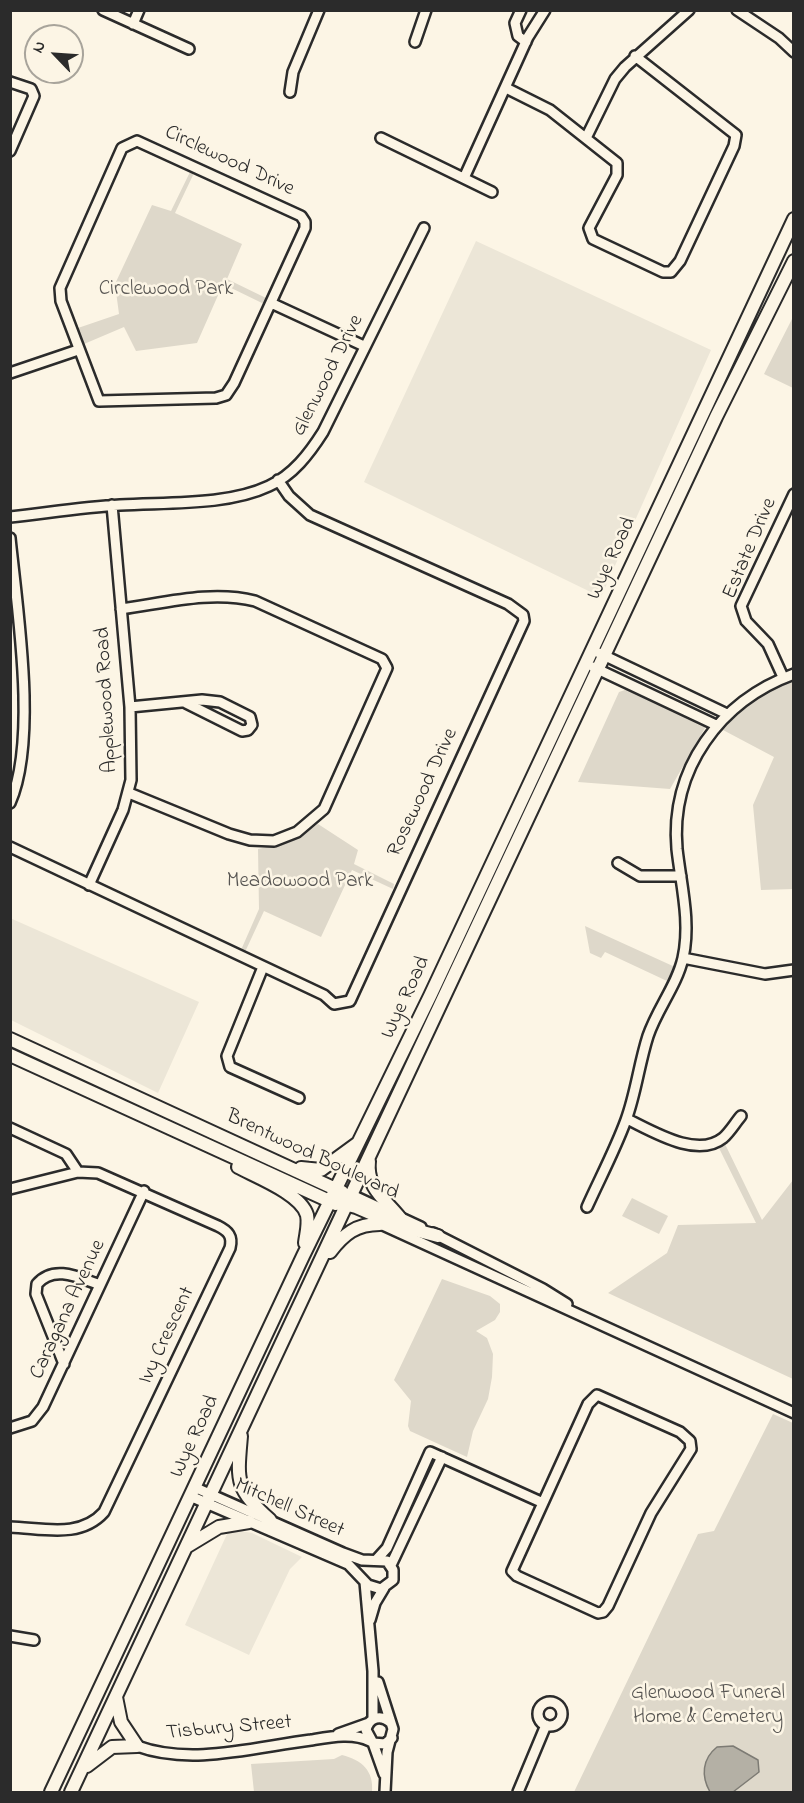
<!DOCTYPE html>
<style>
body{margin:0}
#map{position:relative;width:804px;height:1803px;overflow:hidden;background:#fcf5e5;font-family:"Indie Flower",sans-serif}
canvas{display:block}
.frame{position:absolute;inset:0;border:12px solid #2b2b2b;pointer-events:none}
.north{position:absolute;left:24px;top:24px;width:60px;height:60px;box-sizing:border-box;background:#fcf5e5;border:2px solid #a8a49b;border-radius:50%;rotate:295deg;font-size:16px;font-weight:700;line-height:24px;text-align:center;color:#2b2b2b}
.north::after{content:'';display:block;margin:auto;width:21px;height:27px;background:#2b2b2b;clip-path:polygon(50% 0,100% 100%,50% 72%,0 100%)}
</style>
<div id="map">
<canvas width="804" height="1803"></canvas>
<div class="frame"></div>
<div class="north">N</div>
</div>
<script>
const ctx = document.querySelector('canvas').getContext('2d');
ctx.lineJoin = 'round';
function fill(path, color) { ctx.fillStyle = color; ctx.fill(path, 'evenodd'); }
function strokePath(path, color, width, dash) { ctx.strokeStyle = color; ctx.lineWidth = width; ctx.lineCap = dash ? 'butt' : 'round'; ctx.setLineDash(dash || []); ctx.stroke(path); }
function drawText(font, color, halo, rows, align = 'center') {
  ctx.font = font + ' "Indie Flower",sans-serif'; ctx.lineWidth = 5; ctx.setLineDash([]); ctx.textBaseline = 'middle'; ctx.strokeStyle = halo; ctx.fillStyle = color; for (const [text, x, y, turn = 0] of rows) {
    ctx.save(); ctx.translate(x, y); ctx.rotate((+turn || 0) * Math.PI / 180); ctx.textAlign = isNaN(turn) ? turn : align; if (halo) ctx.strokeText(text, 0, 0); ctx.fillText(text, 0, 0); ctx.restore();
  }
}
fill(new Path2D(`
 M 476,241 L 711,350 L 601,597 L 364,482 Z
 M 10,918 L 199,1002 L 158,1093 L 11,1020 Z
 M 236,1530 L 252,1533 L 302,1557 L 290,1569 L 249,1655 L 185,1625 L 228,1532 Z`), '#ece6d7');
fill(new Path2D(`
 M 190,172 L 194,173 L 175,213 L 242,244 L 227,279 L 266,298 L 264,304 L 223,284 L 197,343 L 136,351 L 124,327 L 84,344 L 78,328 L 119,314 L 115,284 L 152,205 L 171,211 Z
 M 793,317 L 793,388 L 764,374 Z
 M 793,680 L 793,889 L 761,890 L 753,805 L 774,757 L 723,730 C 743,708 764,686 793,680 Z
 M 628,689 L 639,691 L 703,724 L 705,728 L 670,789 L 578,782 L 619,692 Z
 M 318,824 L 358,850 L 354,864 L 394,884 L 393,889 L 352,870 L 321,937 L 264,911 L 245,952 L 241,950 L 259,909 L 258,849 L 290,842 Z
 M 585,926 L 675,967 L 667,981 L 605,952 L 601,958 L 590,953 Z
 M 725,1144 L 762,1220 L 793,1180 L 793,1379 L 608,1293 L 667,1253 L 678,1225 L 756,1223 L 718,1146 Z
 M 632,1198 L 668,1216 L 659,1234 L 622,1216 Z
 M 442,1279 L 490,1296 L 500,1304 L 500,1312 L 495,1320 L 476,1331 L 487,1338 L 493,1354 L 492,1377 L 488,1399 L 473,1431 L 467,1457 L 410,1431 L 408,1426 L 411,1401 L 394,1380 Z
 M 773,1414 L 793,1423 L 793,1792 L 574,1792 L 698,1534 L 714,1531 Z
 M 342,1755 C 362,1760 374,1771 372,1792 L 254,1792 L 251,1764 L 334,1759 Z`), '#ded8ca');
const water = new Path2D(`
 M 733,1746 L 758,1760 L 759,1772 L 733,1792 L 710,1792 C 701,1776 702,1759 717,1747 Z`);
fill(water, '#b4b0a5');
strokePath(water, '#7d7b74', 1.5);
const minor = new Path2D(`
 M 103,10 L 189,49
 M 521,10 L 515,23 L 518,36 L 526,42
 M 737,10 L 779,38 L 794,52
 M 133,24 L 139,10
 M 415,42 L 426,10
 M 10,82 L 31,89 L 34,96 L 10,151
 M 506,88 L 550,110 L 617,163 L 617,175 L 589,228 L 593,239 L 663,272 L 671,272 L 680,261 L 734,146 L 736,135 L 635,56
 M 290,92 L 293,72 L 319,10
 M 587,136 L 615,79 L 625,67 L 689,10
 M 381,138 L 492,192
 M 137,141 L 301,216 L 305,222 L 305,228 L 234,383 L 226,395 L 216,398 L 99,401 L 61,301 L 60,288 L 122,148 Z
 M 464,178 L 528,37 L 545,10
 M 271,303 L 364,346
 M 10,373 L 78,350
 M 10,517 C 47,513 83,507 120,505 C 165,502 227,506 269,486 C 293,475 309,454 323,432 L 424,228
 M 10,538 C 17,608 38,740 10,803
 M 121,609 C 165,603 211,590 255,601 L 382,659 L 387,668 L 324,809 L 297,832 L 274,841 L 250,840 L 229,834 L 129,793
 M 599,653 L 727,714
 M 593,667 L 716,725
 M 783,677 L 768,644 L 746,621 L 741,606 L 794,494
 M 130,707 L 202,700 L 220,702 L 250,717 L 252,725 L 248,730 L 242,731 L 186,703
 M 10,847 L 324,995 L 334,1004 L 350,1001 L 524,621 L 523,615 L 508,604 L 310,515 L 289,496 L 278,480
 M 618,863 L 640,876 L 681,876
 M 89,885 L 123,810 L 131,780 L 130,707 L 112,505
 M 683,958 L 765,974 L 794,970
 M 263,967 L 227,1056 L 230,1067 L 299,1098
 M 627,1119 C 652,1131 697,1159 723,1138 C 730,1132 735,1123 741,1116
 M 10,1128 L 66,1154 L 78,1172
 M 10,1189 L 78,1172 L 98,1173 L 218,1226 C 228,1231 233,1236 230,1248 L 104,1512 C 80,1539 43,1528 10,1527
 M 352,1195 L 421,1227
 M 587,1207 C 600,1178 615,1150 626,1120 C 636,1093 639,1064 648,1036 C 657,1009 677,985 683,958 C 691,922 681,885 677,849 C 670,769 720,701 794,674
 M 376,1222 L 794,1413
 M 433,1233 L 543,1289 L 567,1304
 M 64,1364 L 36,1294 L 37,1284 C 54,1264 80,1278 100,1285
 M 597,1395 L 680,1432 L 690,1441 L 691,1449 L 651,1513 L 608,1606 L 603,1612 L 598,1613 L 517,1576 L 512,1571 L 588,1404 Z
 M 10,1428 L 32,1421 L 43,1407 L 144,1191
 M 190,1496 L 348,1564 L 368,1585 L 381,1589 L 393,1580 L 393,1570 L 387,1561 L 362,1560 L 343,1553 L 194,1487
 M 377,1559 L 387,1548 L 430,1452 L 541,1502
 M 391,1565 L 442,1457
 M 365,1582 L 373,1671 L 373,1719
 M 370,1620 L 375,1603 L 384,1588
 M 10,1636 L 34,1640
 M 378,1682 L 393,1729 L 387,1752 L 385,1792
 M538 1714a12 12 0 1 1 24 0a12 12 0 1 1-24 0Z
 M 391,1723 C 381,1714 369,1717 366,1730 L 373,1743 L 385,1744 L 392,1738
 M 338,1734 L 369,1723
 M 373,1743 L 384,1774
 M 137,1746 C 191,1766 255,1747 311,1740 C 329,1737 353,1732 370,1741
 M 518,1792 L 546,1725`);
const major = new Path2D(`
 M 10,1039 L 342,1192
 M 10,1055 L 336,1204
 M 369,1161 C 366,1188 385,1199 400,1218
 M 238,1167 C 257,1177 301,1194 307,1215 C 309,1225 306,1234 305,1243
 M 301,1168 L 321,1170 L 358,1143
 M 340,1203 L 356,1207 L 400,1226 L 438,1236
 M 330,1252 C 344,1234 356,1224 380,1224
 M 241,1436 C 237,1482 235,1488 270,1520
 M 186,1547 L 219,1527 L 249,1522
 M 116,1697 L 121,1722 L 137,1746
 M 87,1766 L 112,1747 L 137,1746
 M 51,1792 L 303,1256 L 430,996 L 794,219
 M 71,1792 L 716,417 L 794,261`);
strokePath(minor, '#2b2b2b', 14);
strokePath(major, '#2b2b2b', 16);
strokePath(minor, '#fcf5e5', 9);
strokePath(major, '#fcf5e5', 12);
drawText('21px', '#2b2b2b', '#fcf5e5', [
 ["Circlewood Drive",229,162,25],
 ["Glenwood Drive",329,376,-63],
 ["Estate Drive",751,549,-67],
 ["Wye Road",613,559,-65],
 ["Applewood Road",108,700,-93],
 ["Rosewood Drive",424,793,-65],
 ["Wye Road",407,998,-65],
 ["Brentwood Boulevard",312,1156,25],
 ["Caragana Avenue",69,1310,-65],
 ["Ivy Crescent",168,1336,-65],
 ["Wye Road",196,1437,-65],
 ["Mitchell Street",289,1509,24],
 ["Tisbury Street",229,1729,-5]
]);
drawText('21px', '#585653', '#fcf5e5', [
 ["Circlewood Park",166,291],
 ["Meadowood Park",300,883],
 ["Glenwood Funeral",708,1695],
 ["Home & Cemetery",708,1719]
]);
</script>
